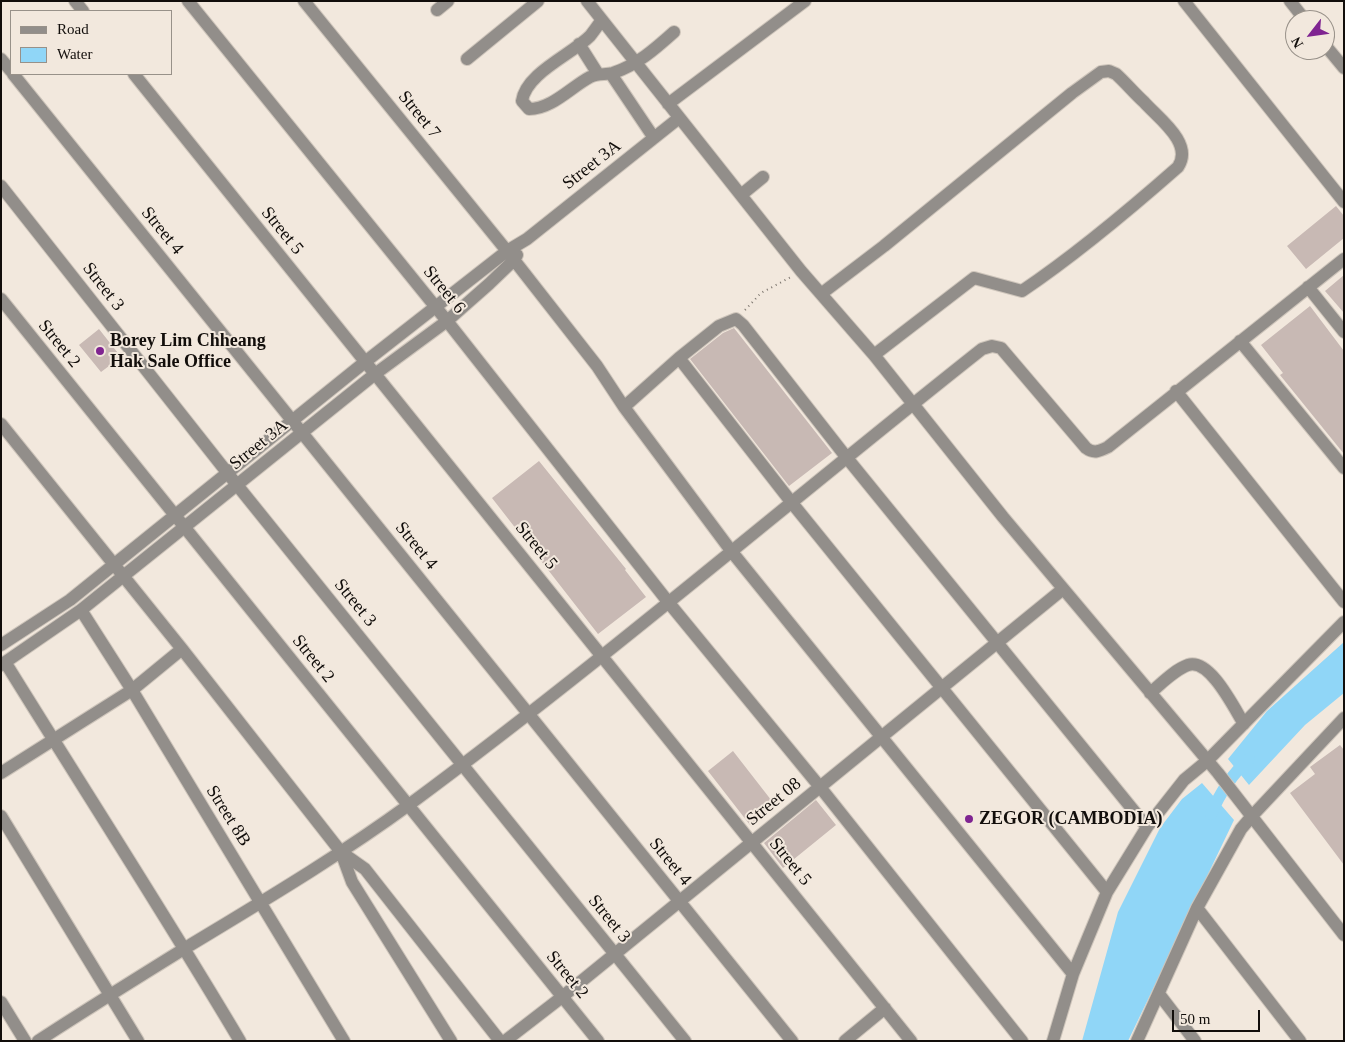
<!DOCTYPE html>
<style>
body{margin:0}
#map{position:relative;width:1345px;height:1042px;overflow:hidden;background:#f2e8dd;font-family:"Times New Roman",serif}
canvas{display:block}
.frame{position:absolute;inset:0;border:2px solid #120e0b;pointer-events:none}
.legend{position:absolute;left:10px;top:10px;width:162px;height:65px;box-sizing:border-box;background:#f2e8dd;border:1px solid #989189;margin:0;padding:6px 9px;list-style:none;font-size:15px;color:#120e0b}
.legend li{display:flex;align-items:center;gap:10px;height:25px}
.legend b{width:25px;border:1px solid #989189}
.north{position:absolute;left:1285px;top:10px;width:50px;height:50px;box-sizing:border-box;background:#f2e8dd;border:1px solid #989189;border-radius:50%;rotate:240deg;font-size:14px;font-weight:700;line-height:20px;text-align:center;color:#120e0b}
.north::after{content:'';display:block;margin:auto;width:18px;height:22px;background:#7f2491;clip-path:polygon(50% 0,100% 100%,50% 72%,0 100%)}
.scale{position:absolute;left:1172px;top:1010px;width:88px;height:22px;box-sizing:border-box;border:2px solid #120e0b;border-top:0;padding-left:6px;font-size:15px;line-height:18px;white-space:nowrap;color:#120e0b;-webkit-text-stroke:4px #f2e8dd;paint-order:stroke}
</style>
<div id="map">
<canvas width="1345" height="1042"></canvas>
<div class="frame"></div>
<ul class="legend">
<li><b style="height:6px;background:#928e8a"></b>Road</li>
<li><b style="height:14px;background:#90d6f7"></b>Water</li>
</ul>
<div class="north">N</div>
<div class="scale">50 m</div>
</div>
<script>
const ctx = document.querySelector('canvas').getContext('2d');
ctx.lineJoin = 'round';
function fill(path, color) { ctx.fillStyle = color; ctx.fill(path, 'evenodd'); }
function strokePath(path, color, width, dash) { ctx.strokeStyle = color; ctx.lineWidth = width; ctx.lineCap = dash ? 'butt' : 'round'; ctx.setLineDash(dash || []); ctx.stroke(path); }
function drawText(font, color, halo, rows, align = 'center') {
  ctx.font = font + ' "Times New Roman",serif'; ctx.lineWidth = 4; ctx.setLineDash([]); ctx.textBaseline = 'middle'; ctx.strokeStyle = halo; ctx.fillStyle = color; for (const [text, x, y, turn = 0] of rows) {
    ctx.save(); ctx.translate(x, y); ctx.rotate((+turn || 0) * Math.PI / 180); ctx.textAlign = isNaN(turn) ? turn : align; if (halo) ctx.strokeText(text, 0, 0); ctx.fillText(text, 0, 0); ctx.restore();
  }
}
fill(new Path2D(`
 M 1344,642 L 1344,693 L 1305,725 L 1249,785 L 1228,759 L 1267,711 Z
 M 1202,783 L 1234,820 L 1128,1041 L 1082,1041 L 1118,912 L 1160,828 L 1182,799 Z`), '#90d6f7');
strokePath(new Path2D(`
 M 1211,814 C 1220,793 1232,774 1249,759`), '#90d6f7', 12);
fill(new Path2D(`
 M 1336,206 L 1344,216 L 1344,238 L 1306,269 L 1287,246 Z
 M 1344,275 L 1344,313 L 1325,291 Z
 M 1310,306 L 1344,351 L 1344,454 L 1280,375 L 1283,373 L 1261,345 Z
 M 734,328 L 832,453 L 789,486 L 690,359 L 723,333 Z
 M 99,329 L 121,357 L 101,372 L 79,345 Z
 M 539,461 L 626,569 L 625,570 L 646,597 L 598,634 L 492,498 Z
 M 1340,745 L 1344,750 L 1344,865 L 1290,793 L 1315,774 L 1310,767 Z
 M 733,751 L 775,805 L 750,825 L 708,771 Z
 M 816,800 L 836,825 L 783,868 L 764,843 Z`), '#c8b9b4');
const minor = new Path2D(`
 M 75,1 L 83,11
 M 188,1 L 447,321 L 669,603 L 820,787 L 1022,1041
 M 304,1 L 507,251 L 597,366 L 624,407 L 732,552 L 1073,974
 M 587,1 L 801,271 L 874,355 L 1003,517 L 1218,773 L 1344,935
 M 1184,1 L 1344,202
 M 1290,1 L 1305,20
 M 437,10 L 448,1
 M 602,20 C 598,25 594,31 590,36 C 571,55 526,73 522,101 L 529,109 C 552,109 571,87 590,77 C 598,73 605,75 613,73 C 637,65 655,49 674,32
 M 579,44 L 598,74
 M 1325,45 L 1344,68
 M 1,59 L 11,71
 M 467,59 L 538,1
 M 13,74 L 792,1041
 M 134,74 L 911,1041
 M 611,74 L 654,138
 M 668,104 L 805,1
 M 1,186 L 237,485 L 685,1041
 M 741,195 L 763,177
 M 1308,287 L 1344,332
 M 821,294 L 884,246 L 1072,93 L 1101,72 L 1109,71 L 1116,74 C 1126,83 1134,93 1144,102 C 1158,118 1194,143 1178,167 C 1128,211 1077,254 1022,291 L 974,278 L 874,355
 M 1,299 L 598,1041
 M 1240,341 L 1344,468
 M 679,358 L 792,503 L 1107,892
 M 1176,391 L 1344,602
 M 624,407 L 679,358 L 719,326 L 736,319 L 743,325 L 847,458 L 1147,827
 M 1,424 L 182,649 L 341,852 L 365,869 L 500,1041
 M 81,610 L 132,690 L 344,1041
 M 1,645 L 70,600 L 365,362 L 507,251 L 527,239 L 679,118
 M 5,662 C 83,788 164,913 240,1041
 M 1,665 L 81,610 L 375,374 L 447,321 L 489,284 L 514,260 L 517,255
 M 1150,693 C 1161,684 1174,670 1188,665 C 1210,658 1234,708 1244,724
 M 1,773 L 132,690 L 182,649
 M 1,816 L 138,1041
 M 341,852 L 352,882 L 451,1041
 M 1197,908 L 1300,1041
 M 1159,994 L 1195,1041
 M 1,1002 L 25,1041
 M 38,1041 C 87,1009 137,978 187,947 C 263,901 339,856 410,804 C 606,659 791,500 982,349 L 992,346 L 1001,348 L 1086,448 C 1094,454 1100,451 1108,447 L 1344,259
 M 505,1041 L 562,997 L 1063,589
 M 845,1041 L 885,1008
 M 1053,1041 L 1073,974 L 1107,892 L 1147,827 L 1184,780 L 1207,761 L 1344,622
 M 1137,1041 L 1197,908 L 1241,829 L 1252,816 L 1344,718`);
strokePath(minor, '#cec5bb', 14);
strokePath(new Path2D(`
 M 745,310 L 761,293 L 791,277`), '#7c756e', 2, [1, 4]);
strokePath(minor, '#928e8a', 12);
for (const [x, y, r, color] of [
 [100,351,5,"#7f2491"],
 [969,819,5,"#7f2491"]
]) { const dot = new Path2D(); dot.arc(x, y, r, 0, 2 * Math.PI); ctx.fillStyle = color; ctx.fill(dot); strokePath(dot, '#f2e8dd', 2); }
drawText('18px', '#120e0b', '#f2e8dd', [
 ["Street 7",419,115,51],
 ["Street 3A",592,165,-38],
 ["Street 4",162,231,51],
 ["Street 5",282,231,51],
 ["Street 3",103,287,52],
 ["Street 6",444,290,51],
 ["Street 2",59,344,51],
 ["Street 3A",259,445,-39],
 ["Street 4",416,546,51],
 ["Street 5",536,546,51],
 ["Street 3",355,603,51],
 ["Street 2",313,659,51],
 ["Street 08",774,802,-39],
 ["Street 8B",228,816,58],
 ["Street 4",670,862,51],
 ["Street 5",790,862,51],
 ["Street 3",609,919,51],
 ["Street 2",567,975,51]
]);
drawText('bold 18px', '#120e0b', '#f2e8dd', [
 ["Borey Lim Chheang",110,341],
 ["Hak Sale Office",110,362],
 ["ZEGOR (CAMBODIA)",979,819]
], 'left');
</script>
